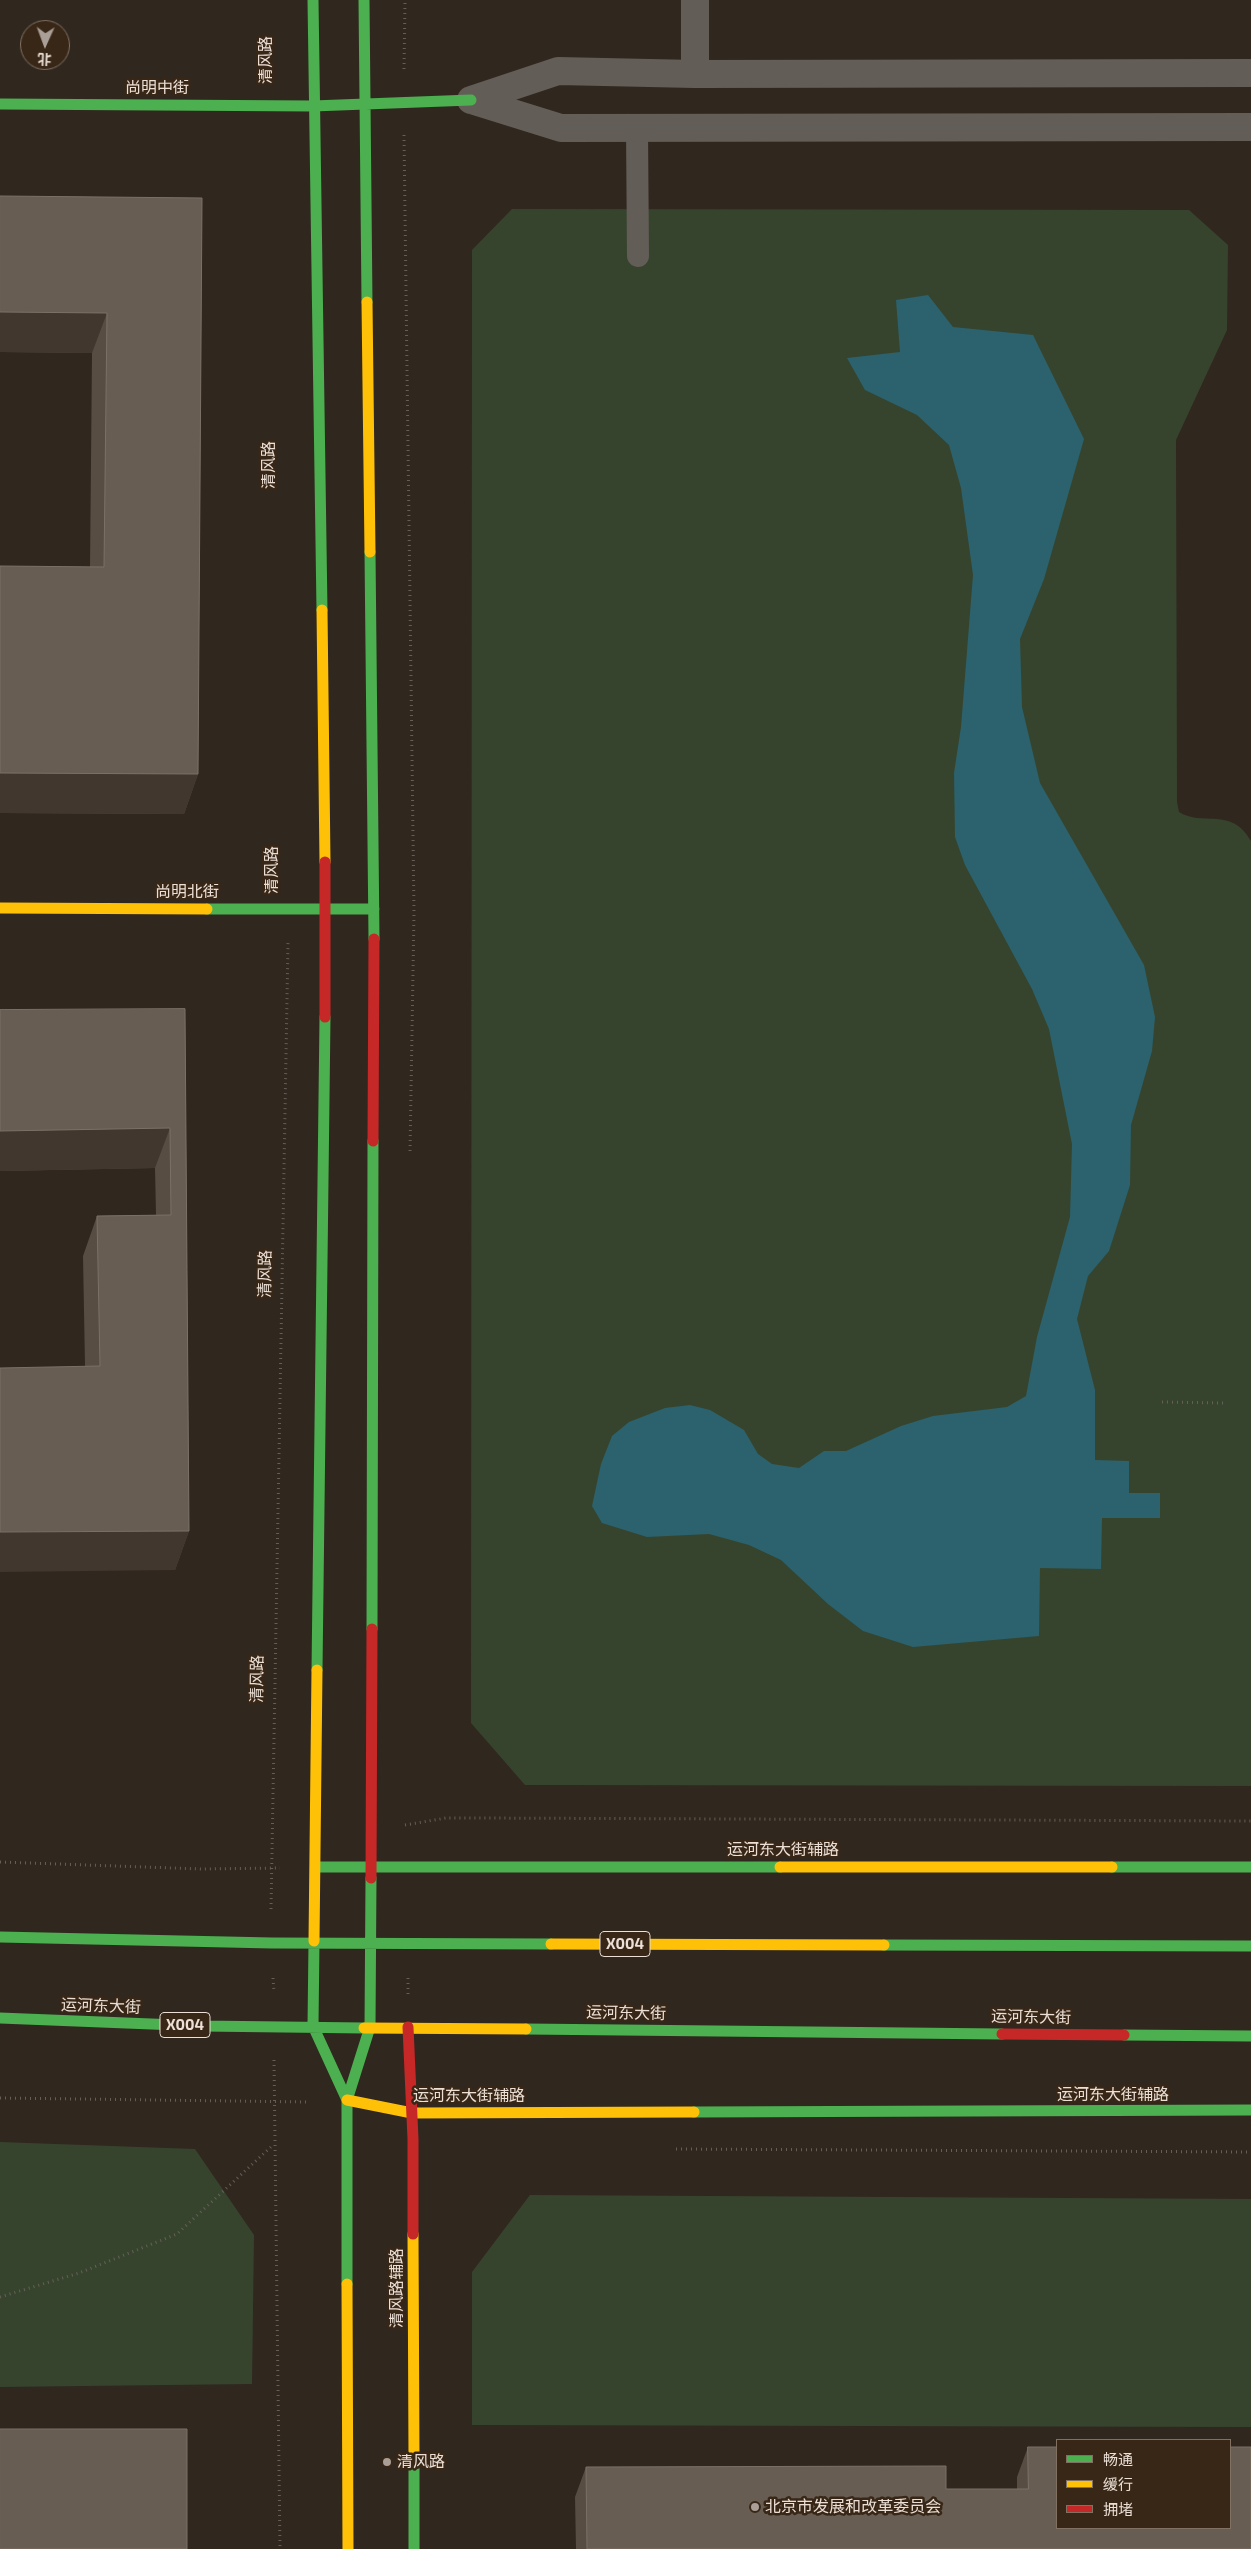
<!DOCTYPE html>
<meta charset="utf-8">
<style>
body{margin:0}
#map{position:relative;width:1251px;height:2549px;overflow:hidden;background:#30271f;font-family:"Exo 2","Noto Sans SC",sans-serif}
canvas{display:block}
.legend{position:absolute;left:1056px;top:2439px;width:175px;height:90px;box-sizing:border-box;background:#382717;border:1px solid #807163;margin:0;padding:6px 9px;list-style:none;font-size:15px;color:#ebdfd6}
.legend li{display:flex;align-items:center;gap:10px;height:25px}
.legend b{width:25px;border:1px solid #807163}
.north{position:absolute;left:20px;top:20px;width:50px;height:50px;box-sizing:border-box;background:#382717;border:1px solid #807163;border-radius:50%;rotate:182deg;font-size:14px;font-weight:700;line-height:20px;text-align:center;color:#ebdfd6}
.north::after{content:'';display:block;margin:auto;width:18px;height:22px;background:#aa9f96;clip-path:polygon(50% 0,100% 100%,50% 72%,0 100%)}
</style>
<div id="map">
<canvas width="1251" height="2549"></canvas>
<ul class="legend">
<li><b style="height:6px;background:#4caf50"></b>畅通</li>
<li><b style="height:6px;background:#ffc107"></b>缓行</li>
<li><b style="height:6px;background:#c62828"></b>拥堵</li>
</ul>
<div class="north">北</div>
</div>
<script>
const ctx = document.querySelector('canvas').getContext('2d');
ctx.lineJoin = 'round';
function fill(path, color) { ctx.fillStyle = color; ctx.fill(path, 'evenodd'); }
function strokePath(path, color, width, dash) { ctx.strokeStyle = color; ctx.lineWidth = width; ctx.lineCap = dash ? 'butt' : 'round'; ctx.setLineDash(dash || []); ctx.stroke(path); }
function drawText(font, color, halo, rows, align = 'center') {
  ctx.font = font + ' "Exo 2","Noto Sans SC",sans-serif'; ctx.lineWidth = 5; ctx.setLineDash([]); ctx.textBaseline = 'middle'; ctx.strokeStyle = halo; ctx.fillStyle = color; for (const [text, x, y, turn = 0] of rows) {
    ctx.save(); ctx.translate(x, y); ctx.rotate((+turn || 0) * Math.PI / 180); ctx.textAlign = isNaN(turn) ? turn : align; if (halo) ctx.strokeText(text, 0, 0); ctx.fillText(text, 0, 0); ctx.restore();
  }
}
fill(new Path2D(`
 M 512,209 L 1189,210 L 1228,245 L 1227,330 L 1176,440 L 1177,802 L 1179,812 C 1203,827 1231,806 1251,841 L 1251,1786 L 525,1785 L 471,1723 L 472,250 Z
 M 0,2142 L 195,2149 L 254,2235 L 252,2384 L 0,2387 Z
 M 530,2195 L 1251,2199 L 1251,2427 L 472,2425 L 472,2272 Z`), '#37442d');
fill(new Path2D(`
 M 928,295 L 953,327 L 1033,335 L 1084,439 L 1044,579 L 1020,639 L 1022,707 L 1040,783 L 1144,965 L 1155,1017 L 1152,1051 L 1131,1125 L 1130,1185 L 1109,1251 L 1088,1276 L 1077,1319 L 1095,1390 L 1095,1460 L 1129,1461 L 1129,1493 L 1160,1493 L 1160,1518 L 1102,1518 L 1101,1569 L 1040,1568 L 1039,1636 L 913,1647 L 863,1631 L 828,1604 L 781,1560 L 749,1545 L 709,1534 L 647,1537 L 602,1523 L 592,1506 L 601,1464 L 612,1436 L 629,1422 L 665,1408 L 690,1405 L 710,1410 L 744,1430 L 758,1454 L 772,1464 L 799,1468 L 824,1451 L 846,1451 L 901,1426 L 933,1416 L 1007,1407 L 1026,1396 L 1037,1337 L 1070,1217 L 1072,1144 L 1049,1029 L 1032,989 L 965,865 L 955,837 L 954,773 L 961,727 L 973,575 L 961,488 L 949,445 L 917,415 L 865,390 L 847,358 L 900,352 L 896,300 Z`), '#2b626d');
strokePath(new Path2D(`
 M 404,69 L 405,0
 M 404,135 L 414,912 L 410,1152
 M 1162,1402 L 1223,1403
 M 405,1825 L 446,1818 L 474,1818 L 1251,1821
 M 0,1862 L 201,1869 L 280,1868
 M 271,1909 L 288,943
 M 273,1978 L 274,1992
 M 408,1978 L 408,1994
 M 274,2060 L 280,2549
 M 0,2098 L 309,2102
 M 676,2149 L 1251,2152
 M 0,2297 L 79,2273 L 177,2234 L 273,2145`), '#665f59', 3, [1, 4]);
strokePath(new Path2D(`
 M 637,128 L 638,256`), '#635d57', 22);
strokePath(new Path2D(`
 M 695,0 L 695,74
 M 471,100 L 558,71 L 695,74 L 1251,73
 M 471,100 L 561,128 L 1251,127`), '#635d57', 28);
strokePath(new Path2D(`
 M 313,0 L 322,610
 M 364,0 L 367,302
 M 0,104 L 313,106 L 471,100
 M 370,552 L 374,939
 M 207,909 L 374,909
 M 372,1629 L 373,1141
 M 317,1670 L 325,1017
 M 316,1867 L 780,1867
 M 1112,1867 L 1251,1867
 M 0,1937 L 272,1943 L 551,1944
 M 314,1941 L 313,2026 L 347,2100
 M 884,1945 L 1251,1946
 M 0,2018 L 202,2026 L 364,2028
 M 526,2029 L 1002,2034
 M 1124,2035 L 1251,2036
 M 694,2112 L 1251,2110
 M 347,2284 L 347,2100 L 370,2027 L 371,1878
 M 414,2457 L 414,2549`), '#4caf50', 11);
strokePath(new Path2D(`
 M 367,302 L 370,552
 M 322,610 L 325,862
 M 0,908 L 207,909
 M 780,1867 L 1112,1867
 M 314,1941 L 317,1670
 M 551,1944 L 884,1945
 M 364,2028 L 526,2029
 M 347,2100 L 412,2113 L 694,2112
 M 413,2234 L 414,2457
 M 347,2284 L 348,2549`), '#ffc107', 11);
strokePath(new Path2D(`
 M 325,1017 L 325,862
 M 373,1141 L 374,939
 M 371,1878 L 372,1629
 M 408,2027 L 413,2139 L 413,2234
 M 1002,2034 L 1124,2035`), '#c62828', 11);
fill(new Path2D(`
 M 0,196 L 202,198 L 198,774 L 184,814 L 0,813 L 0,566 L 90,567 L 92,353 L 0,352 Z
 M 185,1009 L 189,1531 L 175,1570 L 85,1366 L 83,1256 L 97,1216 L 156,1215 L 155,1168 L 0,1171 L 0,1010 Z
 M 1028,2447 L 1251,2549 L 576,2549 L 575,2497 L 586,2467 L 946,2489 L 1017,2489 L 1017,2477 Z`), '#574d43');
fill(new Path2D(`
 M 0,312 L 107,313 L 92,353 L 0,352 Z
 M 0,773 L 198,774 L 184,814 L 0,813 Z
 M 170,1128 L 155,1168 L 0,1171 L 0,1131 Z
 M 189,1531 L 175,1570 L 0,1572 L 0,1532 Z`), '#41372e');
const building = new Path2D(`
 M 0,196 L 202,198 L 198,774 L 0,773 L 0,566 L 104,567 L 107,313 L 0,312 Z
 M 185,1009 L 189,1531 L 0,1532 L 0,1368 L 100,1366 L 97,1216 L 171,1215 L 170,1128 L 0,1131 L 0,1010 Z
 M 0,2429 L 187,2429 L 187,2549 L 0,2549 Z
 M 1028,2447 L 1057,2447 L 1057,2528 L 1230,2528 L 1230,2447 L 1251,2447 L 1251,2549 L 587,2549 L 586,2467 L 946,2466 L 946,2489 L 1028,2489 Z`);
fill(building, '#675d53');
strokePath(building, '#7c7167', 1);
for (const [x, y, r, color] of [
 [387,2462,5,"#aa9f96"],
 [755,2507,5,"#aa9f96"]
]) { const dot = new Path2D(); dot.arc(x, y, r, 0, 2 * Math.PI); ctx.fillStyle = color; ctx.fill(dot); strokePath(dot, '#382717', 2); }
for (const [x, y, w] of [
 [625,1944,50],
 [185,2025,50]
]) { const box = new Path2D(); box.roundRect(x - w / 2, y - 12.5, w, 25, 4); ctx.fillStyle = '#382717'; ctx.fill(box); strokePath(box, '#ebdfd6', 1); }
drawText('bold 15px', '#ebdfd6', null, [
 ["X004",625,1944],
 ["X004",185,2025]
]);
drawText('16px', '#ebdfd6', '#382717', [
 ["清风路",266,60,-90],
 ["尚明中街",157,88],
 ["清风路",269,465,-90],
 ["清风路",272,870,-90],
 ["尚明北街",187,892],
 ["清风路",265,1274,-89],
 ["清风路",257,1679,-89],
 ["运河东大街辅路",783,1850],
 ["运河东大街",101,2006,2],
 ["运河东大街",626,2013,1],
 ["运河东大街",1031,2017,1],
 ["运河东大街辅路",1113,2095],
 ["运河东大街辅路",469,2096],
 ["清风路辅路",397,2288,-90]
]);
drawText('16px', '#ebdfd6', '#382717', [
 ["清风路",397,2462],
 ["北京市发展和改革委员会",765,2507]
], 'left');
</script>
